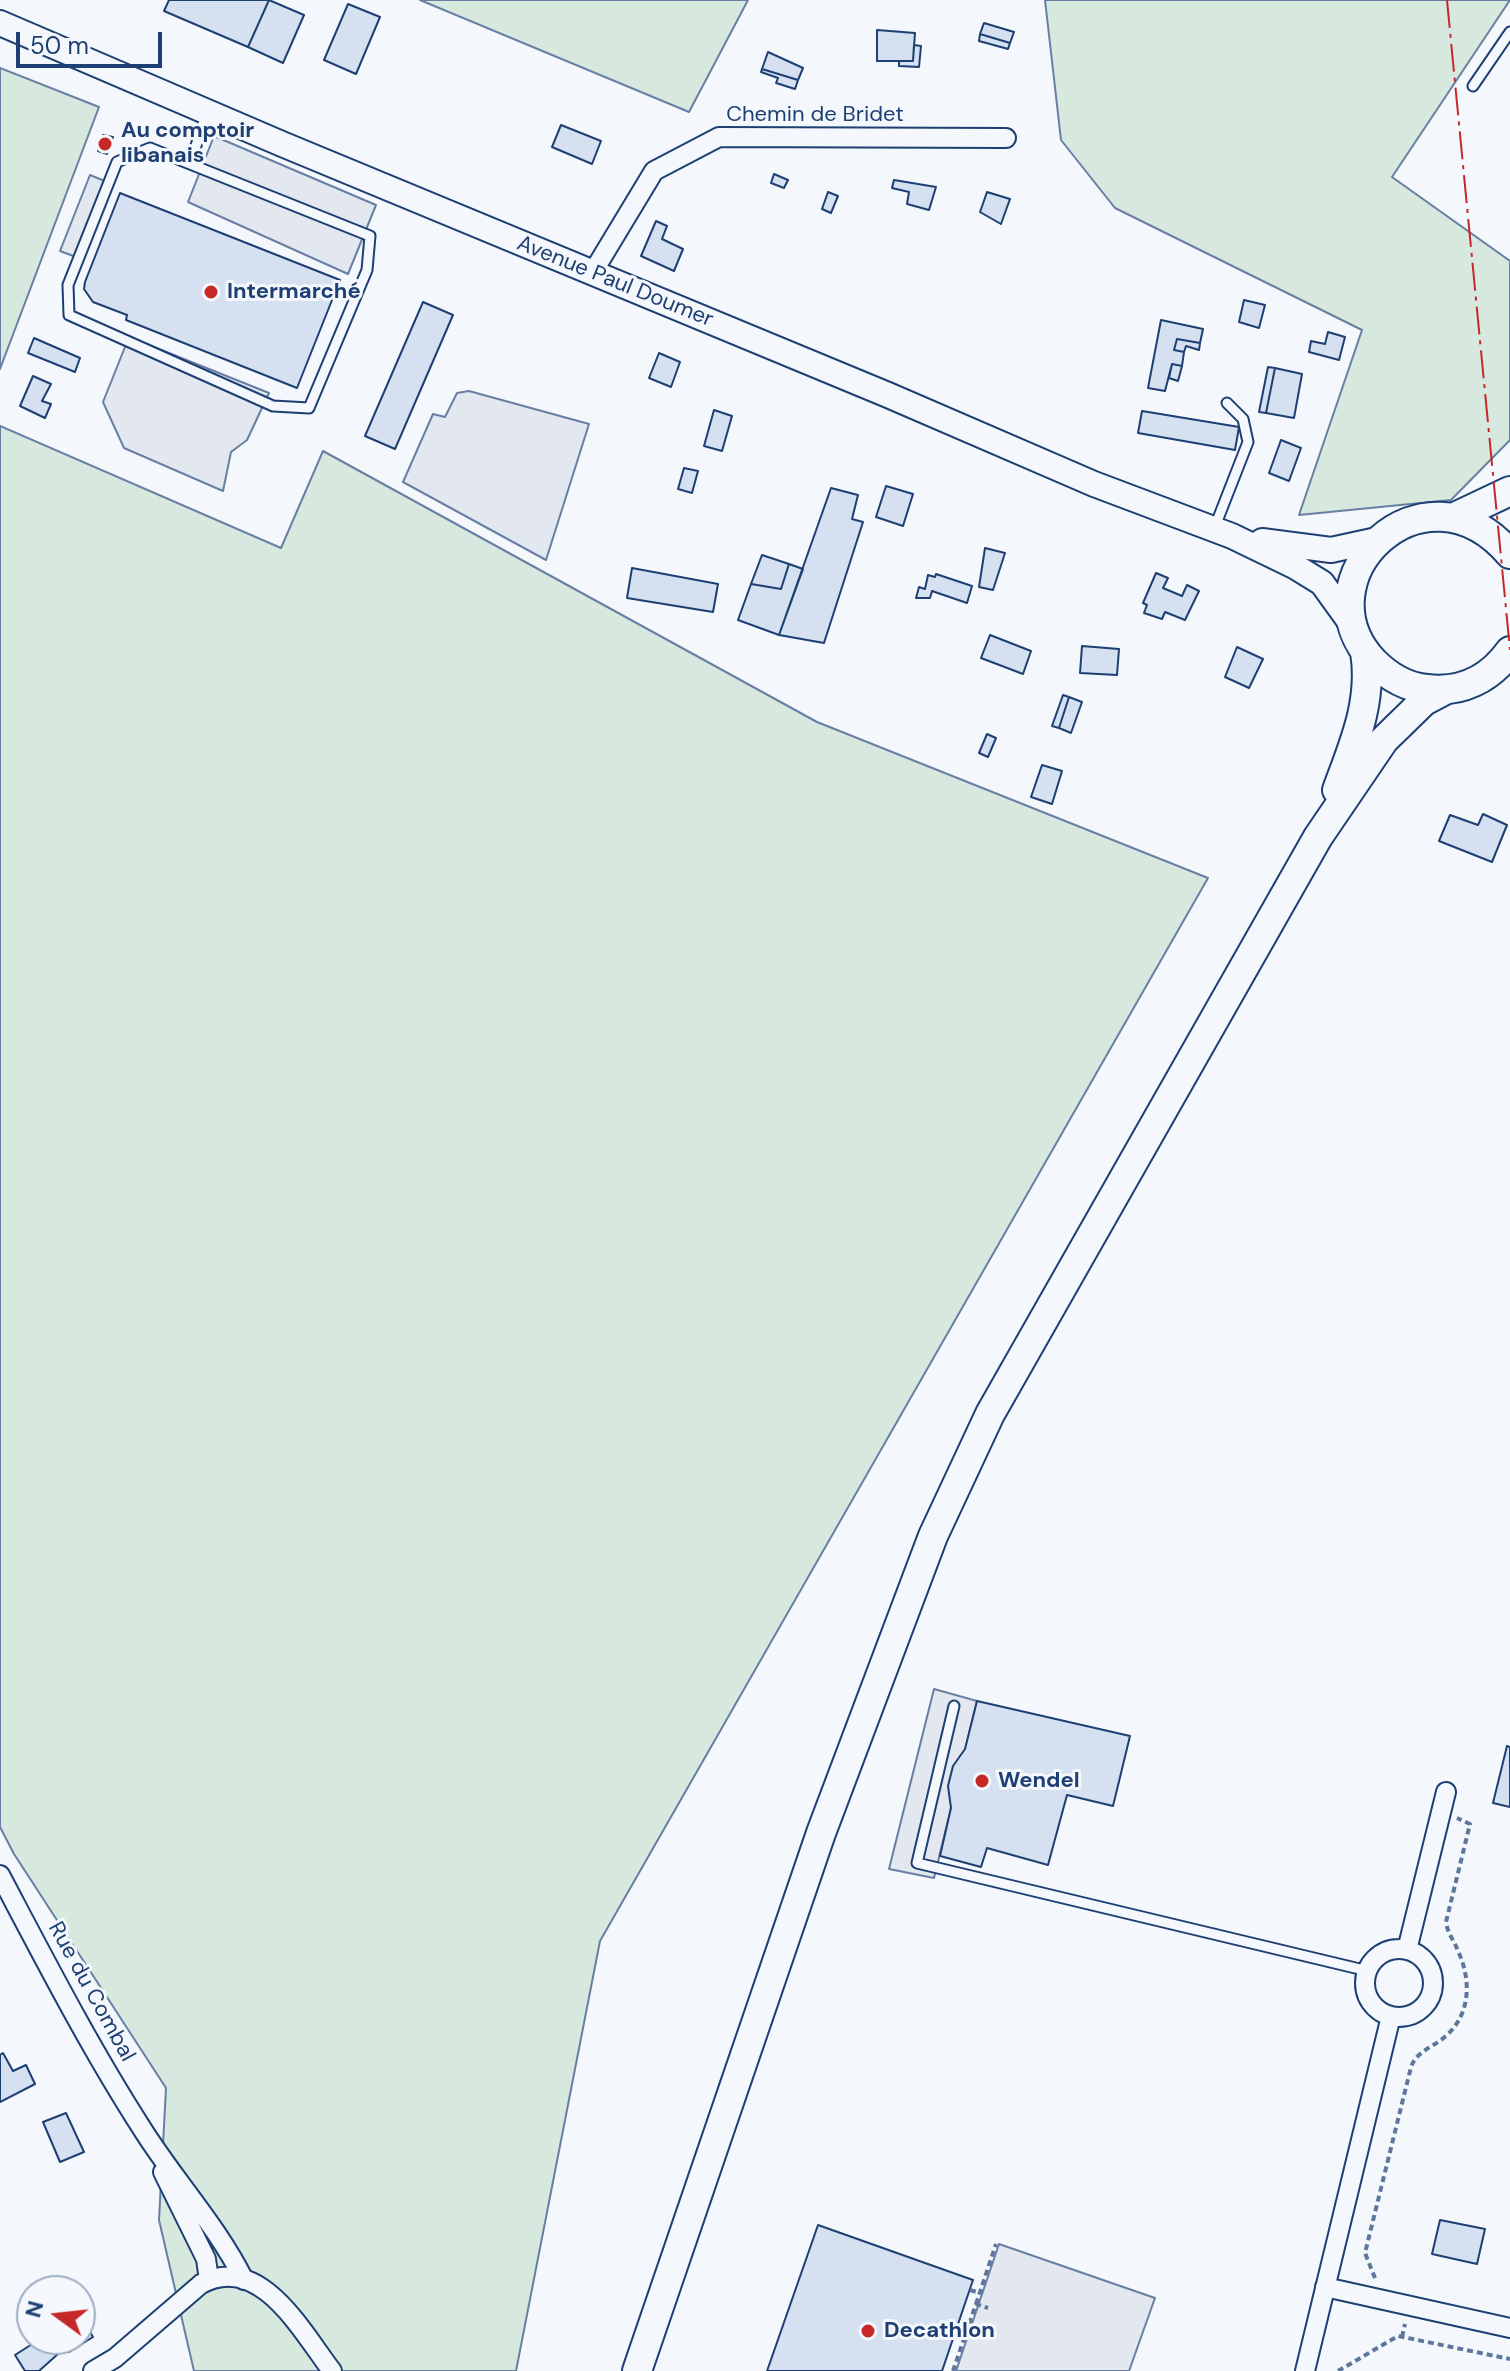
<!DOCTYPE html>
<meta charset="utf-8">
<style>
body{margin:0}
#map{position:relative;width:1510px;height:2371px;overflow:hidden;background:#f4f7fb;font-family:"DM Sans",sans-serif}
canvas{display:block}
.north{position:absolute;left:16px;top:2275px;width:80px;height:80px;box-sizing:border-box;background:#f4f7fb;border:2px solid #9eadc5;border-radius:50%;rotate:285deg;font-size:22px;font-weight:700;line-height:32px;text-align:center;color:#1d3f73}
.north::after{content:'';display:block;margin:auto;width:28px;height:36px;background:#c62828;clip-path:polygon(50% 0,100% 100%,50% 72%,0 100%)}
.scale{position:absolute;left:16px;top:32px;width:146px;height:36px;box-sizing:border-box;border:4px solid #1d3f73;border-top:0;padding-left:10px;font-size:24px;line-height:28px;white-space:nowrap;color:#1d3f73;-webkit-text-stroke:6px #f4f7fb;paint-order:stroke}
</style>
<div id="map">
<canvas width="1510" height="2371"></canvas>
<div class="north">N</div>
<div class="scale">50 m</div>
</div>
<script>
const ctx = document.querySelector('canvas').getContext('2d');
ctx.lineJoin = 'round';
function fill(path, color) { ctx.fillStyle = color; ctx.fill(path, 'evenodd'); }
function strokePath(path, color, width, dash) { ctx.strokeStyle = color; ctx.lineWidth = width; ctx.lineCap = dash ? 'butt' : 'round'; ctx.setLineDash(dash || []); ctx.stroke(path); }
function drawText(font, color, halo, rows, align = 'center') {
  ctx.font = font + ' "DM Sans",sans-serif'; ctx.lineWidth = 6; ctx.setLineDash([]); ctx.textBaseline = 'middle'; ctx.strokeStyle = halo; ctx.fillStyle = color; for (const [text, x, y, turn = 0] of rows) {
    ctx.save(); ctx.translate(x, y); ctx.rotate((+turn || 0) * Math.PI / 180); ctx.textAlign = isNaN(turn) ? turn : align; if (halo) ctx.strokeText(text, 0, 0); ctx.fillText(text, 0, 0); ctx.restore();
  }
}
const green = new Path2D(`
 M 420,0 L 748,0 L 689,112 Z
 M 1045,0 L 1510,0 L 1392,177 L 1510,261 L 1510,440 L 1451,500 L 1299,515 L 1362,330 L 1115,208 L 1061,140 Z
 M 0,68 L 99,107 L 0,369 Z
 M 0,426 L 281,548 L 323,451 L 817,722 L 1208,878 L 600,1941 L 516,2371 L 194,2371 L 159,2220 L 166,2088 L 14,1854 L 0,1827 Z`);
fill(green, '#d7e8df');
strokePath(green, '#687fa3', 2);
const parking = new Path2D(`
 M 214,136 L 376,205 L 348,274 L 188,202 Z
 M 90,175 L 107,182 L 76,257 L 60,251 Z
 M 129,337 L 269,393 L 247,440 L 231,452 L 223,491 L 124,448 L 103,402 Z
 M 469,391 L 589,424 L 546,560 L 403,482 L 433,414 L 445,417 L 457,393 Z
 M 934,1689 L 977,1701 L 934,1878 L 889,1869 Z
 M 999,2244 L 1155,2298 L 1129,2371 L 956,2371 Z`);
fill(parking, '#e3e8f0');
strokePath(parking, '#687fa3', 2);
const building = new Path2D(`
 M 169,0 L 269,0 L 248,47 L 164,11 Z
 M 269,0 L 304,15 L 283,63 L 248,47 Z
 M 348,4 L 380,17 L 356,74 L 324,60 Z
 M 984,23 L 1014,32 L 1010,43 L 980,34 Z
 M 877,30 L 915,33 L 913,61 L 877,61 Z
 M 980,34 L 1010,43 L 1008,49 L 979,41 Z
 M 914,45 L 921,46 L 919,67 L 899,66 L 899,61 L 913,61 Z
 M 768,52 L 803,68 L 798,80 L 762,69 Z
 M 762,69 L 798,80 L 795,89 L 776,83 L 778,78 L 761,72 Z
 M 561,125 L 601,141 L 592,164 L 552,147 Z
 M 103,135 L 113,137 L 107,154 L 98,151 Z
 M 774,174 L 788,180 L 784,188 L 771,183 Z
 M 894,180 L 936,187 L 929,210 L 907,204 L 909,192 L 892,188 Z
 M 828,192 L 838,196 L 831,213 L 822,209 Z
 M 987,192 L 1010,199 L 1001,224 L 980,212 Z
 M 120,193 L 340,280 L 297,388 L 126,320 L 127,315 L 93,302 L 84,289 L 85,282 Z
 M 656,221 L 667,226 L 662,239 L 683,249 L 674,271 L 641,256 Z
 M 1244,300 L 1265,305 L 1259,328 L 1239,322 Z
 M 423,302 L 453,315 L 395,449 L 365,436 Z
 M 1161,320 L 1203,329 L 1200,343 L 1177,339 L 1174,350 L 1184,352 L 1182,366 L 1172,364 L 1165,391 L 1148,388 Z
 M 1328,332 L 1345,337 L 1339,360 L 1309,352 L 1311,341 L 1325,344 Z
 M 34,338 L 80,358 L 75,372 L 28,353 Z
 M 1177,339 L 1200,343 L 1199,350 L 1186,346 L 1184,352 L 1174,350 Z
 M 659,353 L 680,362 L 671,387 L 649,378 Z
 M 1172,364 L 1182,366 L 1178,381 L 1169,378 Z
 M 1268,367 L 1275,368 L 1266,413 L 1259,412 Z
 M 1275,368 L 1302,374 L 1294,418 L 1266,413 Z
 M 33,376 L 51,384 L 42,401 L 51,404 L 45,418 L 20,406 Z
 M 714,410 L 732,416 L 722,451 L 704,446 Z
 M 1142,411 L 1239,427 L 1235,450 L 1138,433 Z
 M 1281,440 L 1301,448 L 1289,481 L 1269,473 Z
 M 684,468 L 698,471 L 692,493 L 678,489 Z
 M 886,486 L 913,494 L 903,526 L 876,517 Z
 M 831,488 L 858,495 L 852,519 L 863,522 L 824,643 L 779,635 Z
 M 985,548 L 1005,553 L 993,590 L 979,587 Z
 M 762,555 L 789,564 L 781,589 L 751,584 Z
 M 789,564 L 803,569 L 779,635 L 738,620 L 751,584 L 781,589 Z
 M 632,568 L 718,584 L 713,612 L 627,598 Z
 M 1156,573 L 1168,578 L 1163,588 L 1182,596 L 1187,585 L 1199,591 L 1185,620 L 1165,612 L 1162,619 L 1144,613 L 1147,605 L 1143,603 Z
 M 936,574 L 972,586 L 967,603 L 932,591 L 930,598 L 916,598 L 919,587 L 925,589 L 928,575 L 935,577 Z
 M 990,635 L 1031,651 L 1023,674 L 981,658 Z
 M 1082,646 L 1119,649 L 1117,675 L 1080,673 Z
 M 1237,647 L 1263,659 L 1249,688 L 1225,677 Z
 M 1063,695 L 1069,697 L 1059,728 L 1052,726 Z
 M 1069,697 L 1082,702 L 1071,733 L 1059,728 Z
 M 987,734 L 996,738 L 988,757 L 979,753 Z
 M 1042,765 L 1062,771 L 1052,804 L 1031,797 Z
 M 1483,814 L 1507,825 L 1492,862 L 1439,841 L 1450,815 L 1478,825 Z
 M 977,1701 L 1130,1736 L 1113,1806 L 1067,1795 L 1048,1865 L 987,1848 L 981,1867 L 940,1856 L 951,1808 L 948,1786 L 953,1766 L 965,1749 Z
 M 1507,1746 L 1510,1747 L 1510,1807 L 1493,1803 Z
 M 3,2053 L 13,2071 L 26,2065 L 35,2084 L 0,2102 L 0,2055 Z
 M 66,2113 L 84,2152 L 60,2162 L 43,2122 Z
 M 1440,2220 L 1485,2229 L 1477,2264 L 1432,2254 Z
 M 818,2225 L 973,2280 L 942,2371 L 767,2371 Z
 M 80,2315 L 93,2337 L 69,2352 L 67,2349 L 59,2353 L 50,2339 L 80,2339 Z
 M 40,2339 L 50,2339 L 59,2353 L 39,2371 L 25,2371 L 15,2355 Z`);
fill(building, '#d5e0f0');
strokePath(building, '#1d3f73', 2);
const lane = new Path2D(`
 M 1473,86 L 1510,32
 M 190,164 L 370,236 L 367,270 L 309,408 L 273,406 L 69,315 L 68,285 L 117,162 L 150,148 L 190,164 L 206,115
 M 1214,529 L 1248,442 L 1243,419 L 1227,403
 M 954,1706 L 917,1863 L 1368,1971`);
const street = new Path2D(`
 M 593,272 L 654,171 L 719,137 L 1006,138
 M 0,1875 C 45,1960 89,2046 141,2127 C 174,2180 216,2224 244,2280
 M1365 1983a34 34 0 1 1 68 0a34 34 0 1 1-68 0Z
 M 1407,1950 L 1446,1792
 M 163,2172 L 206,2259 L 209,2280
 M 1325,2287 L 1510,2328
 M 93,2371 L 115,2358 L 201,2284 C 260,2252 302,2332 332,2371
 M 1305,2371 L 1391,2016`);
const secondary = new Path2D(`
 M 0,23 L 282,144 L 888,395 L 1094,484 L 1232,536 L 1296,567 L 1322,583 L 1353,626
 M 1262,541 L 1331,550 L 1377,540`);
const primary = new Path2D(`
 M 1455,517 L 1510,491
 M 1510,554 C 1423,453 1296,580 1374,662 C 1389,677 1405,687 1427,689 C 1461,693 1490,679 1510,651
 M 1337,790 C 1354,744 1373,701 1365,652
 M 637,2371 L 821,1833 L 933,1536 L 990,1414 L 1318,837 L 1384,740 L 1424,701 L 1443,691`);
strokePath(lane, '#1d3f73', 13);
strokePath(street, '#1d3f73', 22);
strokePath(secondary, '#1d3f73', 28);
strokePath(primary, '#1d3f73', 32);
strokePath(new Path2D(`
 M 1375,2278 L 1365,2253 L 1411,2067 C 1417,2050 1435,2047 1448,2034 C 1471,2012 1471,1979 1458,1951 C 1454,1940 1448,1935 1446,1922 L 1470,1824 L 1457,1818
 M 970,2290 L 980,2293
 M 976,2304 L 996,2244
 M 1402,2337 L 1405,2324
 M 953,2371 L 976,2304 L 988,2308
 M 1338,2371 L 1398,2336 L 1510,2359`), '#5e769c', 4, [6, 4]);
strokePath(lane, '#f4f7fb', 9);
strokePath(street, '#f4f7fb', 18);
strokePath(secondary, '#f4f7fb', 24);
strokePath(primary, '#f4f7fb', 28);
strokePath(new Path2D(`
 M 1447,0 L 1510,650`), '#c62828', 2, [28, 6, 4, 6]);
for (const [x, y, r, color] of [
 [105,144,8,"#c62828"],
 [211,292,8,"#c62828"],
 [982,1781,8,"#c62828"],
 [868,2331,8,"#c62828"]
]) { const dot = new Path2D(); dot.arc(x, y, r, 0, 2 * Math.PI); ctx.fillStyle = color; ctx.fill(dot); strokePath(dot, '#f4f7fb', 3); }
drawText('22px', '#1d3f73', '#f4f7fb', [
 ["Chemin de Bridet",815,115],
 ["Avenue Paul Doumer",615,282,22],
 ["Rue du Combal",91,1992,61]
]);
drawText('bold 22px', '#1d3f73', '#f4f7fb', [
 ["Au comptoir",121,131],
 ["libanais",121,156],
 ["Intermarché",227,292],
 ["Wendel",998,1781],
 ["Decathlon",884,2331]
], 'left');
</script>
